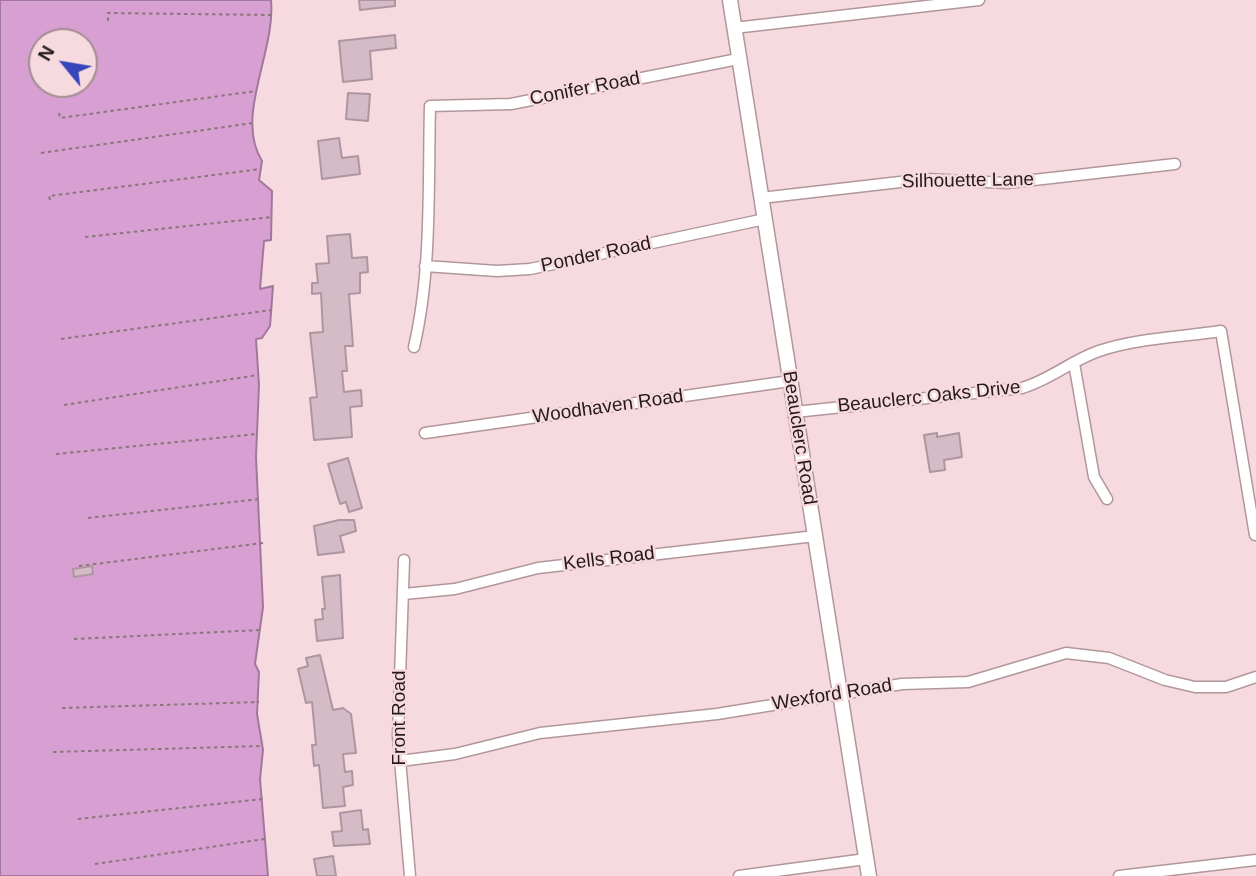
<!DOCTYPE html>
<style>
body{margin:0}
#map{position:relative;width:1256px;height:876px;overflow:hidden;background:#f7dadf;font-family:Arial,sans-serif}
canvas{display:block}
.north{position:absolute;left:28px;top:28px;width:70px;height:70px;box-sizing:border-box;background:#f7dadf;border:2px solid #a38d91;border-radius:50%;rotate:300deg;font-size:19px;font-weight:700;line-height:28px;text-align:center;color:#241a1b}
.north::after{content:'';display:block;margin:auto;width:24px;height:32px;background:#3746b9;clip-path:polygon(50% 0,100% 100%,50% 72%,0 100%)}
</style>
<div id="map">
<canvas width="1256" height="876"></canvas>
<div class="north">N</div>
</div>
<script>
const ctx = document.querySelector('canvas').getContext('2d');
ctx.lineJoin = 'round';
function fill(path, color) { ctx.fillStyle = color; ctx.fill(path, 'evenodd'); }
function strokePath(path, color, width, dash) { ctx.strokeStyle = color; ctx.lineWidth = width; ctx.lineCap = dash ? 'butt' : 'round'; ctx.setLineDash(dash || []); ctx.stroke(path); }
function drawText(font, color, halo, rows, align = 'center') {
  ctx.font = font + ' Arial,sans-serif'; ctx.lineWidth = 5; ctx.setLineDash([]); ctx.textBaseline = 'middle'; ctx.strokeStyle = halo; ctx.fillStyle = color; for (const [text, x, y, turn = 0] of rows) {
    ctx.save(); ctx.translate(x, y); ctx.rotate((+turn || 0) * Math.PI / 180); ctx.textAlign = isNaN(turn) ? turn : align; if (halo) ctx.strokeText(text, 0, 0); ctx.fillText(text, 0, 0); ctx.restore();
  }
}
const water = new Path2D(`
 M 0,0 L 271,0 C 276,52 234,116 262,161 L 259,180 L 272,191 L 271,240 L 264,241 L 260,289 L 273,286 L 270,326 L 262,338 L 256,339 L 259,385 L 256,457 L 263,607 L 255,664 L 259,672 L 257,714 L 263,750 L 260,779 L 268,876 L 0,876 ZM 42,42 L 84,42 L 84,84 L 42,84 Z`);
fill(water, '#d79fd2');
strokePath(water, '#a1779b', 2);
const building = new Path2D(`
 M 359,0 L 395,0 L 395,6 L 360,10 Z
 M 395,35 L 396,48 L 370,51 L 372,79 L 343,82 L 339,41 Z
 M 348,93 L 370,94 L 368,121 L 346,119 Z
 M 339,138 L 342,158 L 358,156 L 360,174 L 322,179 L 318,141 Z
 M 350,234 L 352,258 L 367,257 L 368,272 L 360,273 L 360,293 L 349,294 L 353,346 L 345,346 L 347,371 L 342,371 L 344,392 L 361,390 L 362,406 L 350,407 L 352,437 L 314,440 L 310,398 L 317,397 L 310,333 L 323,332 L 321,293 L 312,294 L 312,283 L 318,283 L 316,264 L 329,263 L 327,236 Z
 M 937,433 L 937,437 L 959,433 L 962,457 L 944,460 L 945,470 L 930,472 L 924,435 Z
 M 348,458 L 362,508 L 349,512 L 346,502 L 340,504 L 328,464 Z
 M 339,520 L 354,520 L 356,531 L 340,536 L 344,552 L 318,555 L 314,526 Z
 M 92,566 L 93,574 L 74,577 L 73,569 Z
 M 340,575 L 343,638 L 317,641 L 315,620 L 323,619 L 322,609 L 325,609 L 322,577 Z
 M 320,655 L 333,710 L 343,708 L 351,714 L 356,753 L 343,754 L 345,772 L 352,771 L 353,785 L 343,787 L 345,806 L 323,808 L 319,765 L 314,766 L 312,745 L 316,745 L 312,702 L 306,703 L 298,669 L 308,666 L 306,658 Z
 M 361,810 L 363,830 L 368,829 L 370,844 L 334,846 L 332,832 L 342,831 L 340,813 Z
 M 333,856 L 336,876 L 317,876 L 314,859 Z`);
fill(building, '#d4bbc6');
strokePath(building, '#ae96a1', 2);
const street = new Path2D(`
 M 734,28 L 979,0
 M 761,198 L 926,179 L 1007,183 L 1175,164
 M 425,266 L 497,271 L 530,269 L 765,219
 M 414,347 C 432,270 428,185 430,106 L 511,104 L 738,59
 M 1074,363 L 1094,477 L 1107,499
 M 795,412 L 1022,388 C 1050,380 1072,360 1099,351 C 1137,338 1182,337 1221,331 L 1255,535
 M 425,433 L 790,381
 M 404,560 L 398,736 L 410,876
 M 404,594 L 455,589 L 538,568 L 815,536
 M 400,761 L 455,754 L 540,733 L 717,714 L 902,684 L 968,682 L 1066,653 L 1109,658 L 1165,680 L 1195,687 L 1226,687 L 1256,677
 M 739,876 L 866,859
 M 1119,876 L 1256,860`);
const secondary = new Path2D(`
 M 730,0 L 869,876`);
strokePath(street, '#b1979a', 13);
strokePath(secondary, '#b1979a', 17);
strokePath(new Path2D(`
 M 108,21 L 108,13 L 272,15
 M 59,113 L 60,118 L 256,91
 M 41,153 L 253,123
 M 50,200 L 49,196 L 261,169
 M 85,237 L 272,217
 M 61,339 L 271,310
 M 64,405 L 258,375
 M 56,454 L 257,434
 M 88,518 L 260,499
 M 79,566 L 263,543
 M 74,639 L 261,630
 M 62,708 L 259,702
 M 53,752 L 262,746
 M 78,819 L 263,799
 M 95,864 L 265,839
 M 267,876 L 268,876`), '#8a777a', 2, [3.5, 3.5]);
strokePath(street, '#fff', 10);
strokePath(secondary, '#fff', 14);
drawText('19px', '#241a1b', '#f7dadf', [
 ["Conifer Road",585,89,-11],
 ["Silhouette Lane",968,181,-1],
 ["Ponder Road",596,255,-12],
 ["Beauclerc Oaks Drive",929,397,-6],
 ["Woodhaven Road",608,407,-8],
 ["Beauclerc Road",799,438,81],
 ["Kells Road",609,559,-7],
 ["Wexford Road",832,695,-9],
 ["Front Road",400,718,-90]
]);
</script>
